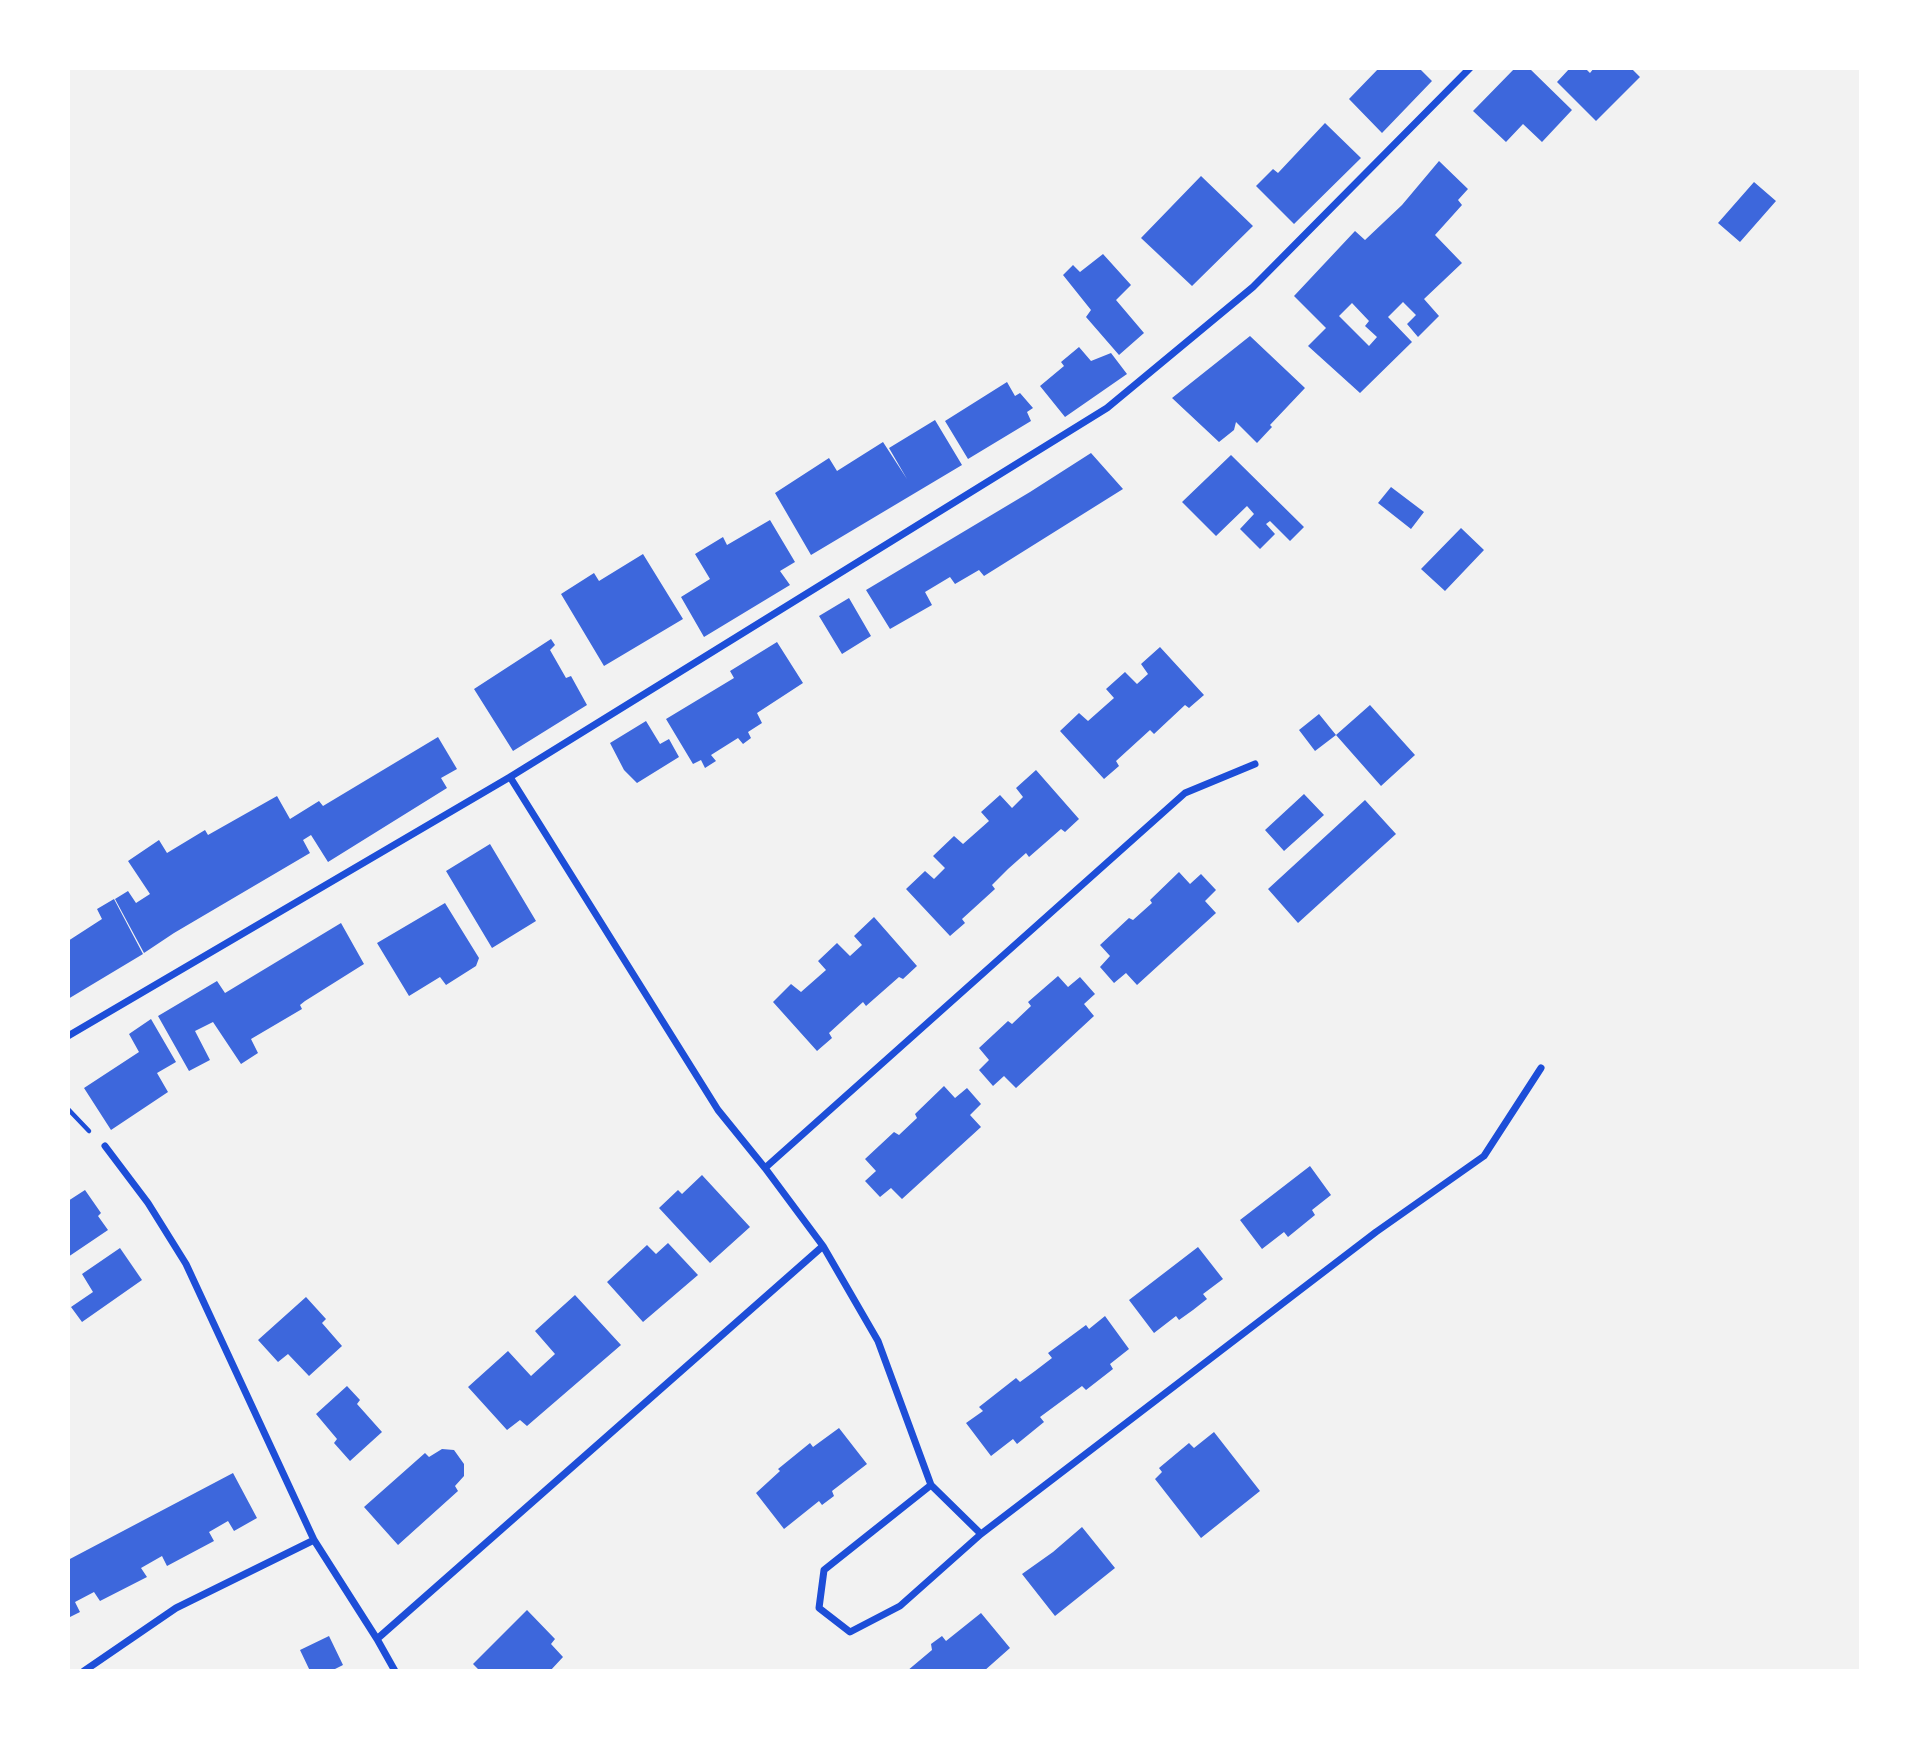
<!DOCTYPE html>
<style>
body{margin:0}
#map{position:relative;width:1929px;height:1739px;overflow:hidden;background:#f2f2f2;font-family:Helvetica,sans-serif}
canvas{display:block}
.frame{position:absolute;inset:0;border:70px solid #fff;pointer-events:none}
</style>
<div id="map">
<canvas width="1929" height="1739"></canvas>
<div class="frame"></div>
</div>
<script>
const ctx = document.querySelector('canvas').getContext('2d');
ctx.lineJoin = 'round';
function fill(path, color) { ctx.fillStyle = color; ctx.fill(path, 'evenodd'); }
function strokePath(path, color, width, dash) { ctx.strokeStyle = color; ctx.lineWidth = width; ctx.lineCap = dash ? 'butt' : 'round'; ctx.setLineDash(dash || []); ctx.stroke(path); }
fill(new Path2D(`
 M 1379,68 L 1419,68 L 1432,81 L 1382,133 L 1349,99 Z
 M 1515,68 L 1529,68 L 1572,110 L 1542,142 L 1523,124 L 1506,142 L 1473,111 Z
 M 1570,68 L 1585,68 L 1590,73 L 1594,68 L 1631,68 L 1640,77 L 1596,121 L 1557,82 Z
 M 1325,123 L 1361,158 L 1294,224 L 1256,186 L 1273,169 L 1278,173 Z
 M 1439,161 L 1468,189 L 1458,200 L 1462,205 L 1435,235 L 1462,263 L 1424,299 L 1439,316 L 1418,337 L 1407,324 L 1416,315 L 1403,302 L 1388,317 L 1412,342 L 1360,393 L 1308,346 L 1326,328 L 1294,296 L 1355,231 L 1365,240 L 1402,205 ZM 1352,303 L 1369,321 L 1365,326 L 1377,337 L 1369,346 L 1339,316 Z
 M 1201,176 L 1253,226 L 1192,286 L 1141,238 Z
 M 1754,182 L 1776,201 L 1740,242 L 1718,223 Z
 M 1103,254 L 1131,285 L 1116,300 L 1144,333 L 1119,355 L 1086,317 L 1091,310 L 1063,275 L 1073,265 L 1080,272 Z
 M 1250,336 L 1305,388 L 1270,425 L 1272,427 L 1257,443 L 1236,422 L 1234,430 L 1219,442 L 1172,398 Z
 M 1079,347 L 1091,361 L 1111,353 L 1127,374 L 1065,417 L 1040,386 L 1064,366 L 1061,362 Z
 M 1007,382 L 1015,396 L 1020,393 L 1033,408 L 1027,412 L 1031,421 L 968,459 L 945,421 Z
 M 935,420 L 962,465 L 811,555 L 775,493 L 829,458 L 837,471 L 883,442 L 907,479 L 889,448 Z
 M 1091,453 L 1123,489 L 984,576 L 979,570 L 955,584 L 950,577 L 925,592 L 932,605 L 890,629 L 866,590 L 1030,492 Z
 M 1231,455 L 1304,527 L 1290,541 L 1270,521 L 1266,524 L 1275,534 L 1260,549 L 1240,529 L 1254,514 L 1247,506 L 1216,536 L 1182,502 Z
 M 1391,487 L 1424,512 L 1411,529 L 1378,503 Z
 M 770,520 L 795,562 L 780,571 L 790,585 L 704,637 L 681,597 L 710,579 L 695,554 L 723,537 L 727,545 Z
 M 1461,528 L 1484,550 L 1445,591 L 1421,569 Z
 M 643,554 L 683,619 L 604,666 L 561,594 L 594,573 L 599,581 Z
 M 849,598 L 871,636 L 842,654 L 819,616 Z
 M 551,639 L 555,645 L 550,650 L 566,678 L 571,676 L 587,705 L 513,751 L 474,689 Z
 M 777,642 L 803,683 L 757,713 L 762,723 L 748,732 L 751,738 L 743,744 L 738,738 L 711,755 L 716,761 L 705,768 L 701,760 L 693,764 L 666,719 L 734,678 L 730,671 Z
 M 1160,647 L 1204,695 L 1189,708 L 1185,705 L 1154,734 L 1150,730 L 1116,761 L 1119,766 L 1104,779 L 1060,731 L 1079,713 L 1088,721 L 1114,698 L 1106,689 L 1125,672 L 1137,684 L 1148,674 L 1141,664 Z
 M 1370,705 L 1415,755 L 1381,786 L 1336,735 Z
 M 1319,714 L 1336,735 L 1315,751 L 1299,730 Z
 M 646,721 L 660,744 L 669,739 L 679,757 L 637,783 L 624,770 L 610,743 Z
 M 438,737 L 457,769 L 441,778 L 447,788 L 328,862 L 311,835 L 303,840 L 310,853 L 174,933 L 144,953 L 115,899 L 128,891 L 136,903 L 150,894 L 128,861 L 159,840 L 167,853 L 205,830 L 208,835 L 277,796 L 290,819 L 319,801 L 323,806 Z
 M 1036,770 L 1079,819 L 1065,832 L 1061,829 L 1029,857 L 1026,853 L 1008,869 L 992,885 L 995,889 L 962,919 L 965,923 L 950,936 L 906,889 L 925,871 L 934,879 L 945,868 L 933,856 L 954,836 L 963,844 L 989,821 L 981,812 L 1000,795 L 1012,808 L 1023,797 L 1016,788 Z
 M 1304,794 L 1324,815 L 1284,851 L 1265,830 Z
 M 1365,800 L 1396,834 L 1298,923 L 1268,889 Z
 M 490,844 L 536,921 L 492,948 L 446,871 Z
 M 1179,872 L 1190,884 L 1201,874 L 1216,890 L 1205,901 L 1216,913 L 1137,985 L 1126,973 L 1114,983 L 1100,967 L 1110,956 L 1100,945 L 1129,918 L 1133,920 L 1152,903 L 1150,900 Z
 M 114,899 L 143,954 L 68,999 L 68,941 L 102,919 L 97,909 Z
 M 445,903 L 479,958 L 476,966 L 446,985 L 440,977 L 409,996 L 377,943 Z
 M 874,917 L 917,966 L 903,979 L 899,977 L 866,1006 L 863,1002 L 829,1033 L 832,1038 L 817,1051 L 773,1002 L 791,984 L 801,992 L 826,970 L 818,961 L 837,943 L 850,956 L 862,945 L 854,936 Z
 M 341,923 L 364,964 L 305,1001 L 300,1005 L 302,1009 L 251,1039 L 258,1053 L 241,1064 L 213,1022 L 195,1031 L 210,1060 L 189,1071 L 158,1016 L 217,981 L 225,993 Z
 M 1058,976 L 1068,987 L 1080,977 L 1095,994 L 1084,1004 L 1094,1016 L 1016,1088 L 1004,1076 L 993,1086 L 979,1070 L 989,1060 L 979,1048 L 1008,1021 L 1012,1024 L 1031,1006 L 1028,1002 Z
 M 151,1019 L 176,1062 L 157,1073 L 168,1092 L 111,1130 L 84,1088 L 139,1052 L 129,1034 Z
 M 944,1086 L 955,1098 L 967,1088 L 981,1104 L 970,1115 L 981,1127 L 902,1199 L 891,1188 L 880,1197 L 865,1181 L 876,1171 L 865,1159 L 894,1132 L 899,1135 L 917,1118 L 915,1114 Z
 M 1310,1166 L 1331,1195 L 1312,1210 L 1315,1215 L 1288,1237 L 1284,1232 L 1262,1249 L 1240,1220 Z
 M 702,1175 L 750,1227 L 710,1263 L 659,1208 L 678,1190 L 682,1194 Z
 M 85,1190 L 101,1213 L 98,1216 L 108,1230 L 68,1257 L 68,1201 Z
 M 668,1243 L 698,1275 L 643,1322 L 607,1282 L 647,1245 L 656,1254 Z
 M 1198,1247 L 1223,1279 L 1203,1294 L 1207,1299 L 1193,1310 L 1179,1320 L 1176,1316 L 1154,1333 L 1129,1300 Z
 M 120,1248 L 142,1280 L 82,1322 L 71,1307 L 93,1292 L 82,1274 Z
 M 575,1295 L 621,1345 L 527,1426 L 520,1420 L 507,1430 L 468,1387 L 508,1351 L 531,1376 L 555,1354 L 535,1331 Z
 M 306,1297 L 326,1319 L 322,1323 L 342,1346 L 309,1376 L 288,1354 L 278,1362 L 258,1340 Z
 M 1105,1316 L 1129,1349 L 1110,1364 L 1113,1369 L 1086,1390 L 1082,1386 L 1040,1417 L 1044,1422 L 1017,1444 L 1013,1439 L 991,1456 L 966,1423 L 983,1411 L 979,1407 L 1016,1378 L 1020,1382 L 1035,1371 L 1052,1358 L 1048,1353 L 1086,1325 L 1089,1329 Z
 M 347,1386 L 360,1400 L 357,1404 L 382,1432 L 350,1461 L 334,1443 L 337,1439 L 316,1414 Z
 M 839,1428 L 867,1464 L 832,1491 L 834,1496 L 822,1505 L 819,1501 L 784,1529 L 756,1493 L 780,1471 L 778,1469 L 810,1443 L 813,1447 Z
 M 1214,1432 L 1260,1491 L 1201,1538 L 1155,1479 L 1162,1472 L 1159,1468 L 1189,1443 L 1194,1448 Z
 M 442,1449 L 454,1450 L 464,1464 L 464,1476 L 455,1486 L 458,1491 L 398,1545 L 364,1507 L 425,1453 L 429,1457 Z
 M 233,1473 L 257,1518 L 234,1531 L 228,1521 L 209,1532 L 214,1541 L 167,1566 L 162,1556 L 141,1568 L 147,1577 L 100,1601 L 94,1592 L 75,1602 L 80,1612 L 68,1618 L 68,1560 Z
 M 1082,1527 L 1115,1568 L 1055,1616 L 1022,1574 L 1053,1552 Z
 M 527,1610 L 555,1639 L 551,1644 L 563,1657 L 550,1671 L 480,1671 L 473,1664 Z
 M 981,1613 L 1010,1648 L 984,1671 L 907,1671 L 932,1650 L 931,1644 L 942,1636 L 946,1641 Z
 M 329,1636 L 343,1665 L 331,1671 L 310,1671 L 300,1650 Z`), '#3d67dc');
strokePath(new Path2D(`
 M 68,1109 L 89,1131`), '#1d4ed8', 4.5);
strokePath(new Path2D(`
 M 510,777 L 718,1110 L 765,1168 L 823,1246 L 878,1341 L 931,1485 L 824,1570 L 819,1608 L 850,1632 L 900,1606 L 981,1534 L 931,1485
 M 68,1036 L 510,777 L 1107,408 L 1253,287 L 1470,68
 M 105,1146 L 148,1203 L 186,1264 L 314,1540 L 377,1639 L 395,1671
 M 765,1168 L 1185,793 L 1255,764
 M 981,1534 L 1376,1232 L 1484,1156 L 1541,1068
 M 377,1639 L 823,1246
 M 84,1671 L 176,1608 L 314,1540`), '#1d4ed8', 7);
</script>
